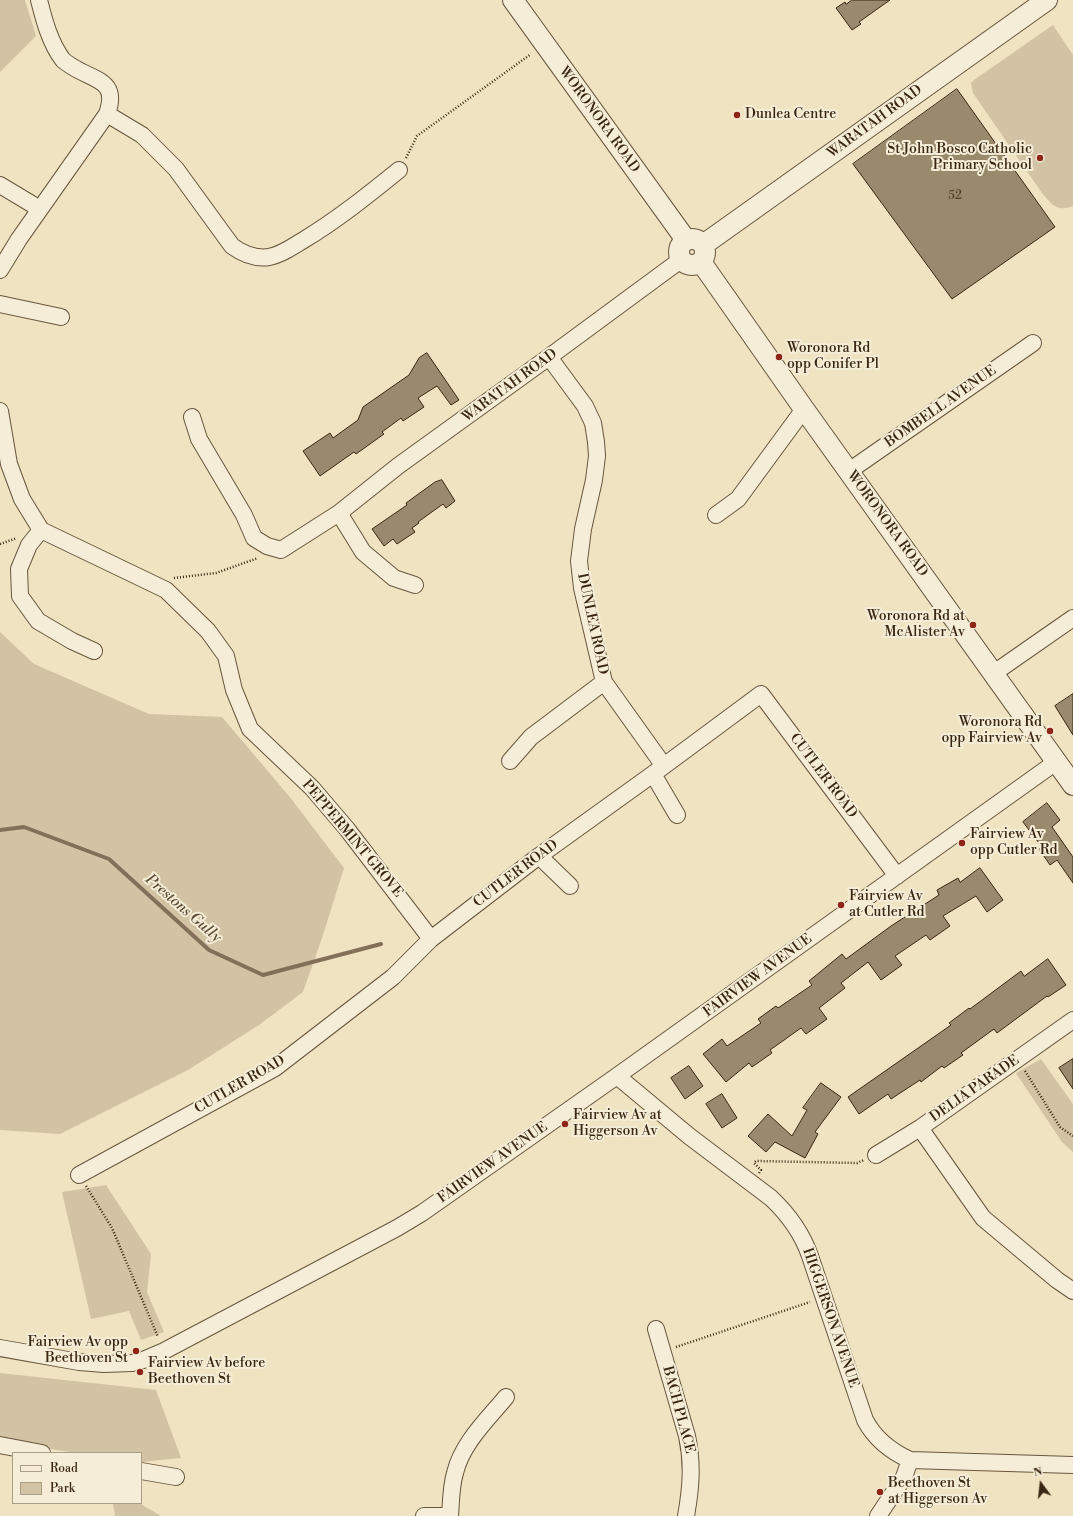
<!DOCTYPE html>
<style>
body{margin:0}
#map{position:relative;width:1073px;height:1516px;overflow:hidden;background:#f0e3c1;font-family:"Libre Bodoni",serif}
canvas{display:block}
.legend{position:absolute;left:12px;top:1452px;width:130px;height:52px;box-sizing:border-box;background:#f5edd7;border:1px solid #aa9e88;margin:0;padding:5px 7px;list-style:none;font-size:12px;color:#3a2712}
.legend li{display:flex;align-items:center;gap:8px;height:20px}
.legend b{width:20px;border:1px solid #aa9e88}
.north{position:absolute;left:1021px;top:1464px;width:40px;height:40px;-webkit-text-stroke:3px #f5edd7;paint-order:stroke;rotate:345deg;font-size:11px;font-weight:700;line-height:16px;text-align:center;color:#3a2712}
.north::after{content:'';display:block;margin:auto;width:14px;height:18px;background:#3a2712;clip-path:polygon(50% 0,100% 100%,50% 72%,0 100%)}
</style>
<div id="map">
<canvas width="1073" height="1516"></canvas>
<ul class="legend">
<li><b style="height:5px;background:#f5edd7"></b>Road</li>
<li><b style="height:11px;background:#d1c3a3"></b>Park</li>
</ul>
<div class="north">N</div>
</div>
<script>
const ctx = document.querySelector('canvas').getContext('2d');
ctx.lineJoin = 'round';
function fill(path, color) { ctx.fillStyle = color; ctx.fill(path, 'evenodd'); }
function strokePath(path, color, width, dash) { ctx.strokeStyle = color; ctx.lineWidth = width; ctx.lineCap = dash ? 'butt' : 'round'; ctx.setLineDash(dash || []); ctx.stroke(path); }
function drawText(font, color, halo, rows, align = 'center') {
  ctx.font = font + ' "Libre Bodoni",serif'; ctx.lineWidth = 4; ctx.setLineDash([]); ctx.textBaseline = 'middle'; ctx.strokeStyle = halo; ctx.fillStyle = color; for (const [text, x, y, turn = 0] of rows) {
    ctx.save(); ctx.translate(x, y); ctx.rotate((+turn || 0) * Math.PI / 180); ctx.textAlign = isNaN(turn) ? turn : align; if (halo) ctx.strokeText(text, 0, 0); ctx.fillText(text, 0, 0); ctx.restore();
  }
}
fill(new Path2D(`
 M 0,0 L 25,0 L 36,36 L 0,72 Z
 M 1053,25 L 1073,55 L 1073,206 C 1057,212 1052,205 1042,193 L 973,93 L 971,83 L 974,80 Z
 M 0,632 L 34,664 L 149,714 L 222,717 L 289,796 L 344,868 L 322,938 L 303,992 L 259,1025 L 188,1070 L 60,1134 L 0,1130 Z
 M 1041,1059 L 1073,1104 L 1073,1152 L 1062,1142 L 1016,1073 Z
 M 106,1185 L 151,1254 L 147,1292 L 164,1332 L 141,1340 L 129,1311 L 91,1319 L 62,1192 Z
 M 0,1373 L 156,1390 L 181,1458 L 141,1462 L 141,1453 L 76,1453 L 0,1441 Z
 M 113,1503 L 139,1503 L 161,1516 L 115,1516 Z`), '#d1c3a3');
strokePath(new Path2D(`
 M 0,830 L 24,827 L 109,859 L 209,950 L 263,975 L 381,944`), '#827158', 4);
const building = new Path2D(`
 M 852,0 L 890,0 L 859,22 L 861,24 L 852,30 L 836,8 L 845,2 L 846,4 Z
 M 957,89 L 1055,227 L 952,299 L 853,164 Z
 M 427,353 L 459,400 L 451,405 L 437,386 L 418,398 L 424,407 L 403,421 L 401,418 L 382,432 L 384,434 L 356,454 L 354,452 L 320,476 L 303,451 L 330,433 L 333,438 L 358,420 L 363,407 L 409,375 L 419,358 Z
 M 442,480 L 455,501 L 446,508 L 443,504 L 418,522 L 419,523 L 412,528 L 415,532 L 397,544 L 393,539 L 384,546 L 372,529 L 407,505 L 406,503 L 435,482 Z
 M 1073,694 L 1073,735 L 1055,706 Z
 M 1047,803 L 1060,820 L 1052,827 L 1073,857 L 1073,883 L 1057,860 L 1050,865 L 1039,849 L 1042,847 L 1023,822 Z
 M 980,868 L 1003,900 L 987,912 L 976,896 L 943,916 L 950,926 L 930,940 L 926,935 L 895,956 L 902,965 L 881,980 L 868,962 L 841,983 L 845,988 L 819,1008 L 827,1019 L 806,1034 L 801,1028 L 770,1050 L 772,1053 L 752,1067 L 749,1063 L 726,1082 L 703,1054 L 722,1039 L 727,1046 L 761,1023 L 758,1019 L 776,1006 L 778,1008 L 812,985 L 809,981 L 842,954 L 846,959 L 891,926 L 939,895 L 937,890 L 958,878 L 960,882 Z
 M 1048,959 L 1066,985 L 1048,997 L 1047,996 L 997,1033 L 994,1029 L 961,1053 L 963,1055 L 944,1068 L 942,1066 L 921,1082 L 920,1080 L 891,1099 L 888,1094 L 859,1114 L 848,1097 L 951,1025 L 949,1023 L 969,1008 L 970,1009 L 1021,971 L 1024,976 Z
 M 1073,1059 L 1073,1089 L 1059,1068 Z
 M 689,1066 L 703,1086 L 685,1099 L 671,1078 Z
 M 821,1083 L 841,1097 L 815,1132 L 818,1134 L 805,1158 L 775,1142 L 766,1152 L 748,1136 L 768,1114 L 792,1136 L 807,1110 L 803,1108 Z
 M 722,1094 L 737,1118 L 722,1128 L 706,1104 Z`);
fill(building, '#99896d');
strokePath(building, '#3a2712', 1);
const minor = new Path2D(`
 M 107,114 L 142,135 L 176,169 L 232,246 C 243,254 255,259 269,257 C 281,255 292,247 302,241 C 337,220 368,195 399,170
 M 0,185 L 40,209
 M 0,270 L 19,239 L 107,114 C 119,80 95,81 73,67 C 70,65 66,63 63,60 C 50,43 44,20 39,0
 M 0,304 L 61,317
 M 549,357 L 585,406 L 593,423 L 596,442 L 597,456 L 594,480 L 583,529 L 579,561 L 582,588 L 604,682 L 664,766
 M 0,411 L 9,464 L 22,499 L 41,530 L 166,590 L 208,631 L 226,656 L 234,690 L 250,729 L 312,788 L 347,829 L 431,939
 M 192,417 L 199,439 L 244,515 L 254,538 L 267,546 L 281,550 L 339,513 L 398,466 L 549,357 L 682,259
 M 849,471 L 1033,343
 M 339,513 L 363,552 L 394,578 L 415,585
 M 716,515 L 738,499 L 804,409
 M 41,530 L 29,545 L 19,569 L 20,596 L 38,621 L 72,641 L 94,651
 M 994,673 L 1073,618
 M 510,761 L 531,737 L 604,682
 M 653,774 L 677,815
 M 539,856 L 570,886
 M 617,1076 L 689,1136 L 771,1198 C 789,1215 802,1233 810,1256 L 865,1420 C 875,1439 890,1451 910,1460 L 1073,1465
 M 920,1128 L 983,1218 L 1057,1280 L 1073,1291
 M 876,1155 L 920,1128 L 1073,1020
 M 79,1175 L 275,1068 L 393,977 L 431,939 L 539,856 L 653,774 L 761,694 L 897,876
 M 656,1329 L 687,1436 C 693,1464 691,1488 686,1516
 M 0,1348 L 79,1362 L 104,1364 L 132,1363 L 143,1360 L 164,1351 L 397,1228 L 422,1213 L 617,1076 L 1056,762
 M 0,1445 L 42,1453
 M 141,1471 L 176,1477
 M 424,1516 L 450,1516
 M 450,1516 C 451,1502 451,1486 455,1473 C 462,1443 488,1419 506,1397
 M 878,1516 L 904,1477 L 910,1460`);
const tertiary = new Path2D(`
 M 513,0 L 686,240
 M679 252a13 13 0 1 1 26 0a13 13 0 1 1-26 0Z
 M 703,245 L 1047,0
 M 701,262 L 804,409 L 1073,785`);
strokePath(minor, '#68563e', 18);
strokePath(tertiary, '#68563e', 22);
strokePath(new Path2D(`
 M 406,158 L 417,136 L 531,54
 M 0,544 L 17,538
 M 174,578 L 216,573 L 258,558
 M 1025,1071 L 1060,1127 L 1073,1136
 M 759,1173 L 761,1170 L 754,1163 L 756,1161 L 857,1163 L 864,1160
 M 86,1186 L 112,1228 L 158,1337
 M 676,1347 L 810,1302`), '#3a2712', 2.5, [1, 2]);
strokePath(minor, '#f5edd7', 16);
strokePath(tertiary, '#f5edd7', 20);
for (const [x, y, r, color] of [
 [737,115,4,"#8f2418"],
 [1040,158,4,"#8f2418"],
 [779,357,4,"#8f2418"],
 [973,625,4,"#8f2418"],
 [1050,731,4,"#8f2418"],
 [962,843,4,"#8f2418"],
 [841,905,4,"#8f2418"],
 [565,1124,4,"#8f2418"],
 [136,1351,4,"#8f2418"],
 [140,1372,4,"#8f2418"],
 [880,1492,4,"#8f2418"]
]) { const dot = new Path2D(); dot.arc(x, y, r, 0, 2 * Math.PI); ctx.fillStyle = color; ctx.fill(dot); strokePath(dot, '#f5edd7', 1.5); }
drawText('12px', '#524029', null, [
 ["52",955,196]
]);
drawText('14px', '#3a2712', '#f5edd7', [
 ["Dunlea Centre",745,115],
 ["St John Bosco Catholic",1032,150,"right"],
 ["Primary School",1032,166,"right"],
 ["Woronora Rd",787,349],
 ["opp Conifer Pl",787,365],
 ["Woronora Rd at",965,617,"right"],
 ["McAlister Av",965,633,"right"],
 ["Woronora Rd",1042,723,"right"],
 ["opp Fairview Av",1042,739,"right"],
 ["Fairview Av",970,835],
 ["opp Cutler Rd",970,851],
 ["Fairview Av",849,897],
 ["at Cutler Rd",849,913],
 ["Fairview Av at",573,1116],
 ["Higgerson Av",573,1132],
 ["Fairview Av opp",128,1343,"right"],
 ["Beethoven St",128,1359,"right"],
 ["Fairview Av before",148,1364],
 ["Beethoven St",148,1380],
 ["Beethoven St",888,1484],
 ["at Higgerson Av",888,1500]
], 'left');
drawText('14px', '#3a2712', '#f5edd7', [
 ["WORONORA ROAD",599,120,54],
 ["WARATAH ROAD",875,122,-36],
 ["WARATAH ROAD",510,386,-36],
 ["BOMBELL AVENUE",941,407,-35],
 ["WORONORA ROAD",887,524,54],
 ["DUNLEA ROAD",592,624,78],
 ["CUTLER ROAD",823,776,53],
 ["PEPPERMINT GROVE",352,839,50],
 ["CUTLER ROAD",516,874,-37],
 ["FAIRVIEW AVENUE",758,976,-36],
 ["CUTLER ROAD",240,1085,-30],
 ["DELIA PARADE",975,1089,-35],
 ["FAIRVIEW AVENUE",493,1163,-35],
 ["HIGGERSON AVENUE",830,1318,71],
 ["BACH PLACE",678,1410,75]
]);
drawText('italic 15px', '#5e4c35', '#f5edd7', [
 ["Prestons Gully",183,909,41]
]);
</script>
